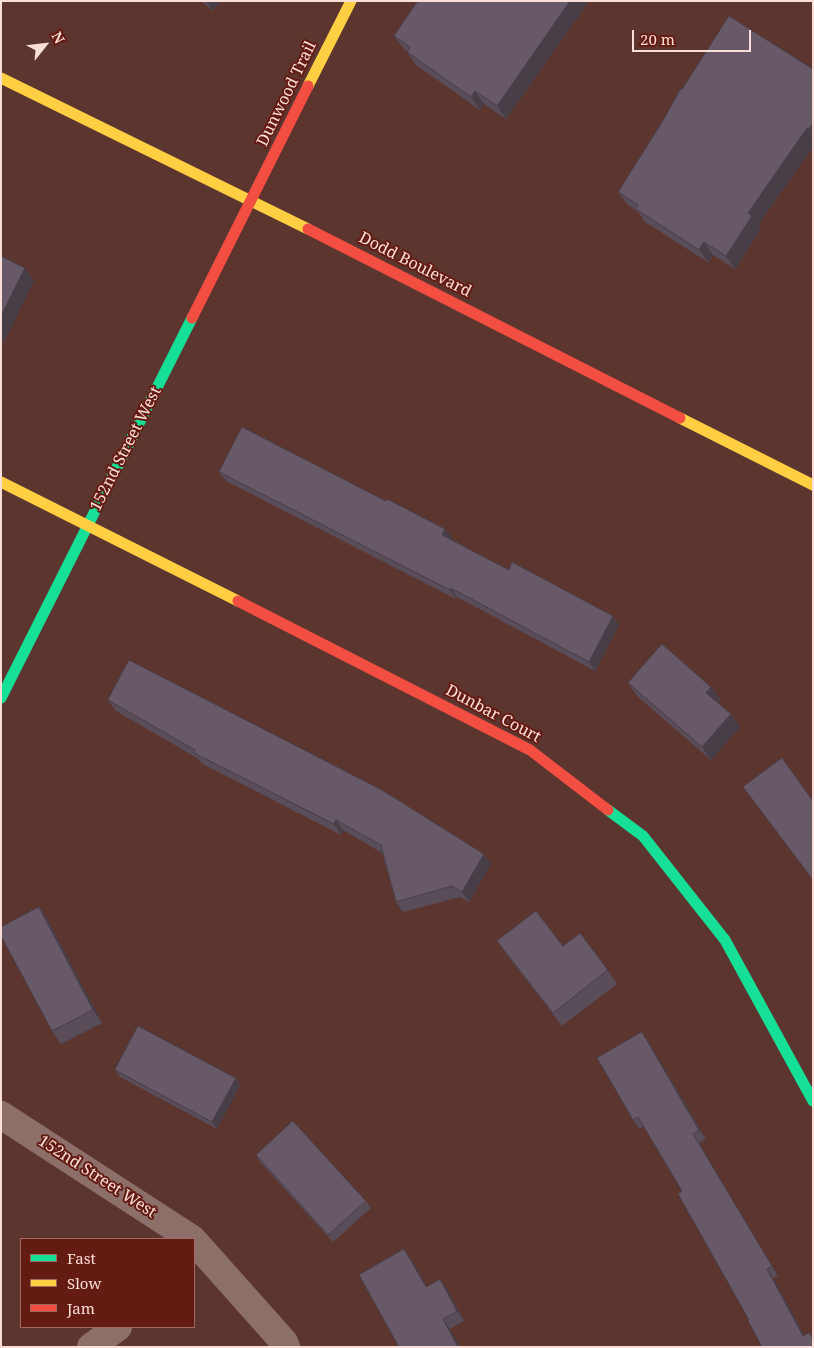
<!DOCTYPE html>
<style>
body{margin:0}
#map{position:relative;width:814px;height:1348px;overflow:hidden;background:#5d352f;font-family:"Noto Serif",serif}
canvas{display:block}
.frame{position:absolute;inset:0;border:2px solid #faded8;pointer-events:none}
.legend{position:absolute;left:20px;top:1238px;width:175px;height:90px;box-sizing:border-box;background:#641b11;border:1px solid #a06961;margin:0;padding:6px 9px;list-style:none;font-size:15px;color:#faded8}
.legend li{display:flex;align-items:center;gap:10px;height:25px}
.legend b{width:25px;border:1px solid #a06961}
.north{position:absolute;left:20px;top:20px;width:50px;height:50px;-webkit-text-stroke:4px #641b11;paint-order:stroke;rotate:61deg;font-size:14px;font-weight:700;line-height:20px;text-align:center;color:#faded8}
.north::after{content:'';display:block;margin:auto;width:18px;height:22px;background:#faded8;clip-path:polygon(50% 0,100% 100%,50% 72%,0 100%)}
.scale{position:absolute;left:632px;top:30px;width:119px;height:22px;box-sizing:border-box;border:2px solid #faded8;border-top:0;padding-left:6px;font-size:15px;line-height:18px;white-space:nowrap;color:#faded8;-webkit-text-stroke:4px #641b11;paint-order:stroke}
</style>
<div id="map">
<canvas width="814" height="1348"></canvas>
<div class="frame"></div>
<ul class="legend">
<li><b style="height:6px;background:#16e098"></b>Fast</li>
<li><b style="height:6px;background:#ffcf43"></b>Slow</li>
<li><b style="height:6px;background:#f24e42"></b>Jam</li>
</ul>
<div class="north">N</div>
<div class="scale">20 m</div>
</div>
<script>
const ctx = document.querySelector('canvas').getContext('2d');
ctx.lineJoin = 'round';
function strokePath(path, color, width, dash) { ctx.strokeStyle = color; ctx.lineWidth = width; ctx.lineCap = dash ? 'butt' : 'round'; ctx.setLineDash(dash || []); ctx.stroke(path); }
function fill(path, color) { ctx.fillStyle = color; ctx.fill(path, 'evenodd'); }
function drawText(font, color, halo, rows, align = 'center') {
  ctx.font = font + ' "Noto Serif",serif'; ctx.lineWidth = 4; ctx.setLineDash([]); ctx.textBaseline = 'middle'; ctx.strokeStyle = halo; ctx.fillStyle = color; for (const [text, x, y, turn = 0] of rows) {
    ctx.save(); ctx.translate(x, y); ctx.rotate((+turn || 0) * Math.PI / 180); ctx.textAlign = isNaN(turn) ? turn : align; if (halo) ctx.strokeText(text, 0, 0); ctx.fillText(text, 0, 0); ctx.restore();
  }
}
strokePath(new Path2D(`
 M 1,1115 L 192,1239
 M 194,1241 L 284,1342 L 286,1347
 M 91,1347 L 118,1327`), '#8d6f6a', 28);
strokePath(new Path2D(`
 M 1,698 L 192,318
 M 608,810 L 643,836 L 725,940 L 813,1101`), '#16e098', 11);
strokePath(new Path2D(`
 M 1,78 L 308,229
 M 308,86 L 351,1
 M 680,418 L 813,485
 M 1,482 L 238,601`), '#ffcf43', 11);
strokePath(new Path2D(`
 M 308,229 L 680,418
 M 192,318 L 308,86
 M 238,601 L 530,750 L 608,810`), '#f24e42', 11);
fill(new Path2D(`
 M 201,1 L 221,1 L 213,11 Z
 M 589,1 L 506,119 L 484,104 L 480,110 L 416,65 L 407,52 L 407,51 L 404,49 L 394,36 Z
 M 813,69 L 813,147 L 758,225 L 761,229 L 735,269 L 713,255 L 709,263 L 645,222 L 639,213 L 628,205 L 618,192 L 682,89 Z
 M 219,472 L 386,501 L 445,529 L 452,538 L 450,539 L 509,570 L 619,625 L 595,671 L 457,597 L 456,599 L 226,481 Z
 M 628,683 L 711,687 L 721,700 L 718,703 L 731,714 L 740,727 L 711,760 L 637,696 Z
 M 108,700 L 491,864 L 469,902 L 460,897 L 403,912 L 396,902 L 382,853 L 343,830 L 341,835 L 201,763 L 197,758 L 116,711 Z
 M 48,920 L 102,1023 L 61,1044 L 52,1031 Z
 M 497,941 L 563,946 L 608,970 L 617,984 L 562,1026 L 506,954 Z
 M 648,1041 L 706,1139 L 699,1143 L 778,1276 L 773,1278 L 804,1335 L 809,1333 L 813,1338 L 813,1347 L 749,1320 L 682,1191 L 644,1126 L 639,1129 L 633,1120 Z
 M 115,1070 L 236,1078 L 240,1085 L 217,1129 L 120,1077 Z
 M 256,1155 L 366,1201 L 371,1208 L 333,1242 L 260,1162 Z
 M 411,1259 L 427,1287 L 447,1289 L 464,1321 L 450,1329 L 399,1347 Z`), '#594d59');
fill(new Path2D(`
 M 206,1 L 221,1 L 213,11 Z
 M 570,1 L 589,1 L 506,119 L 497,106 Z
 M 475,91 L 484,104 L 480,110 L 471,97 Z
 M 813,123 L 813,135 L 809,129 Z
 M 807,128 L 813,136 L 813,147 L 758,225 L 761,229 L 735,269 L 726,256 L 748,213 Z
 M 704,242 L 713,255 L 709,263 L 699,250 Z
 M 25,268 L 34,281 L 4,343 L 1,339 L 1,316 Z
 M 445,529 L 452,538 L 448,544 L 442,535 Z
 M 451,588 L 457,597 L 456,599 L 450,590 Z
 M 613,616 L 619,625 L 595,671 L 589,662 Z
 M 711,687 L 721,700 L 716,706 L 706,693 Z
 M 731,714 L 740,727 L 711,760 L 702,747 Z
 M 336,820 L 343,830 L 341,835 L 334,824 Z
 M 484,854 L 491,864 L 469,902 L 462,892 Z
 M 39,907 L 48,920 L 102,1023 L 93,1010 Z
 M 642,1032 L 648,1041 L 706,1139 L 699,1130 Z
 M 236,1078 L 240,1085 L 217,1129 L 212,1122 Z
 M 693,1134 L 699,1143 L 778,1276 L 772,1266 Z
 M 404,1249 L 411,1259 L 433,1297 L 426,1287 Z
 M 767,1269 L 773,1278 L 810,1345 L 803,1336 Z
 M 440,1279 L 447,1289 L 464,1321 L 457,1311 Z
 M 443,1319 L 450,1329 L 460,1347 L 458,1347 Z`), '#483e48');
const building = new Path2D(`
 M 418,1 L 570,1 L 497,106 L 475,91 L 471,97 L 407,52 L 410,47 L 394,36 Z
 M 729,16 L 813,69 L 813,123 L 809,129 L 807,128 L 748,213 L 752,216 L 726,256 L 704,242 L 699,250 L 636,209 L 638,205 L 618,192 L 661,124 L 681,88 L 682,89 Z
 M 1,256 L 25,268 L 1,316 Z
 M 242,427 L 386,501 L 387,499 L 445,529 L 442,535 L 509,570 L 512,562 L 613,616 L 589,662 L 451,588 L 450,590 L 219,472 Z
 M 662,644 L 711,687 L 706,693 L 731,714 L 702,747 L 628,683 Z
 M 129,660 L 382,790 L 484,854 L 462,892 L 452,886 L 396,902 L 381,845 L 336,820 L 334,824 L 194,753 L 195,750 L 108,700 Z
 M 782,758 L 813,801 L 813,880 L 743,787 Z
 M 39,907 L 93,1010 L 52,1031 L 1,936 L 1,927 Z
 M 536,911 L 563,946 L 580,933 L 608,970 L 553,1013 L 497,941 Z
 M 138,1026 L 236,1078 L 212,1122 L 115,1070 Z
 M 642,1032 L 699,1130 L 693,1134 L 772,1266 L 767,1269 L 803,1336 L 809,1333 L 813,1339 L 813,1347 L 762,1347 L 748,1321 L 749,1320 L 678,1194 L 682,1191 L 638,1117 L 633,1120 L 597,1058 Z
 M 293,1121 L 366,1201 L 328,1235 L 256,1155 Z
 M 404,1249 L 426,1287 L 440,1279 L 457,1311 L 443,1319 L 458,1347 L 399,1347 L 359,1275 Z`);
fill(building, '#675967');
strokePath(building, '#483e48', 1);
drawText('16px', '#faded8', '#641b11', [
 ["Dunwood Trail",287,94,-64],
 ["Dodd Boulevard",415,265,27],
 ["152nd Street West",126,449,-63],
 ["Dunbar Court",493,714,28],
 ["152nd Street West",97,1177,33]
]);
</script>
